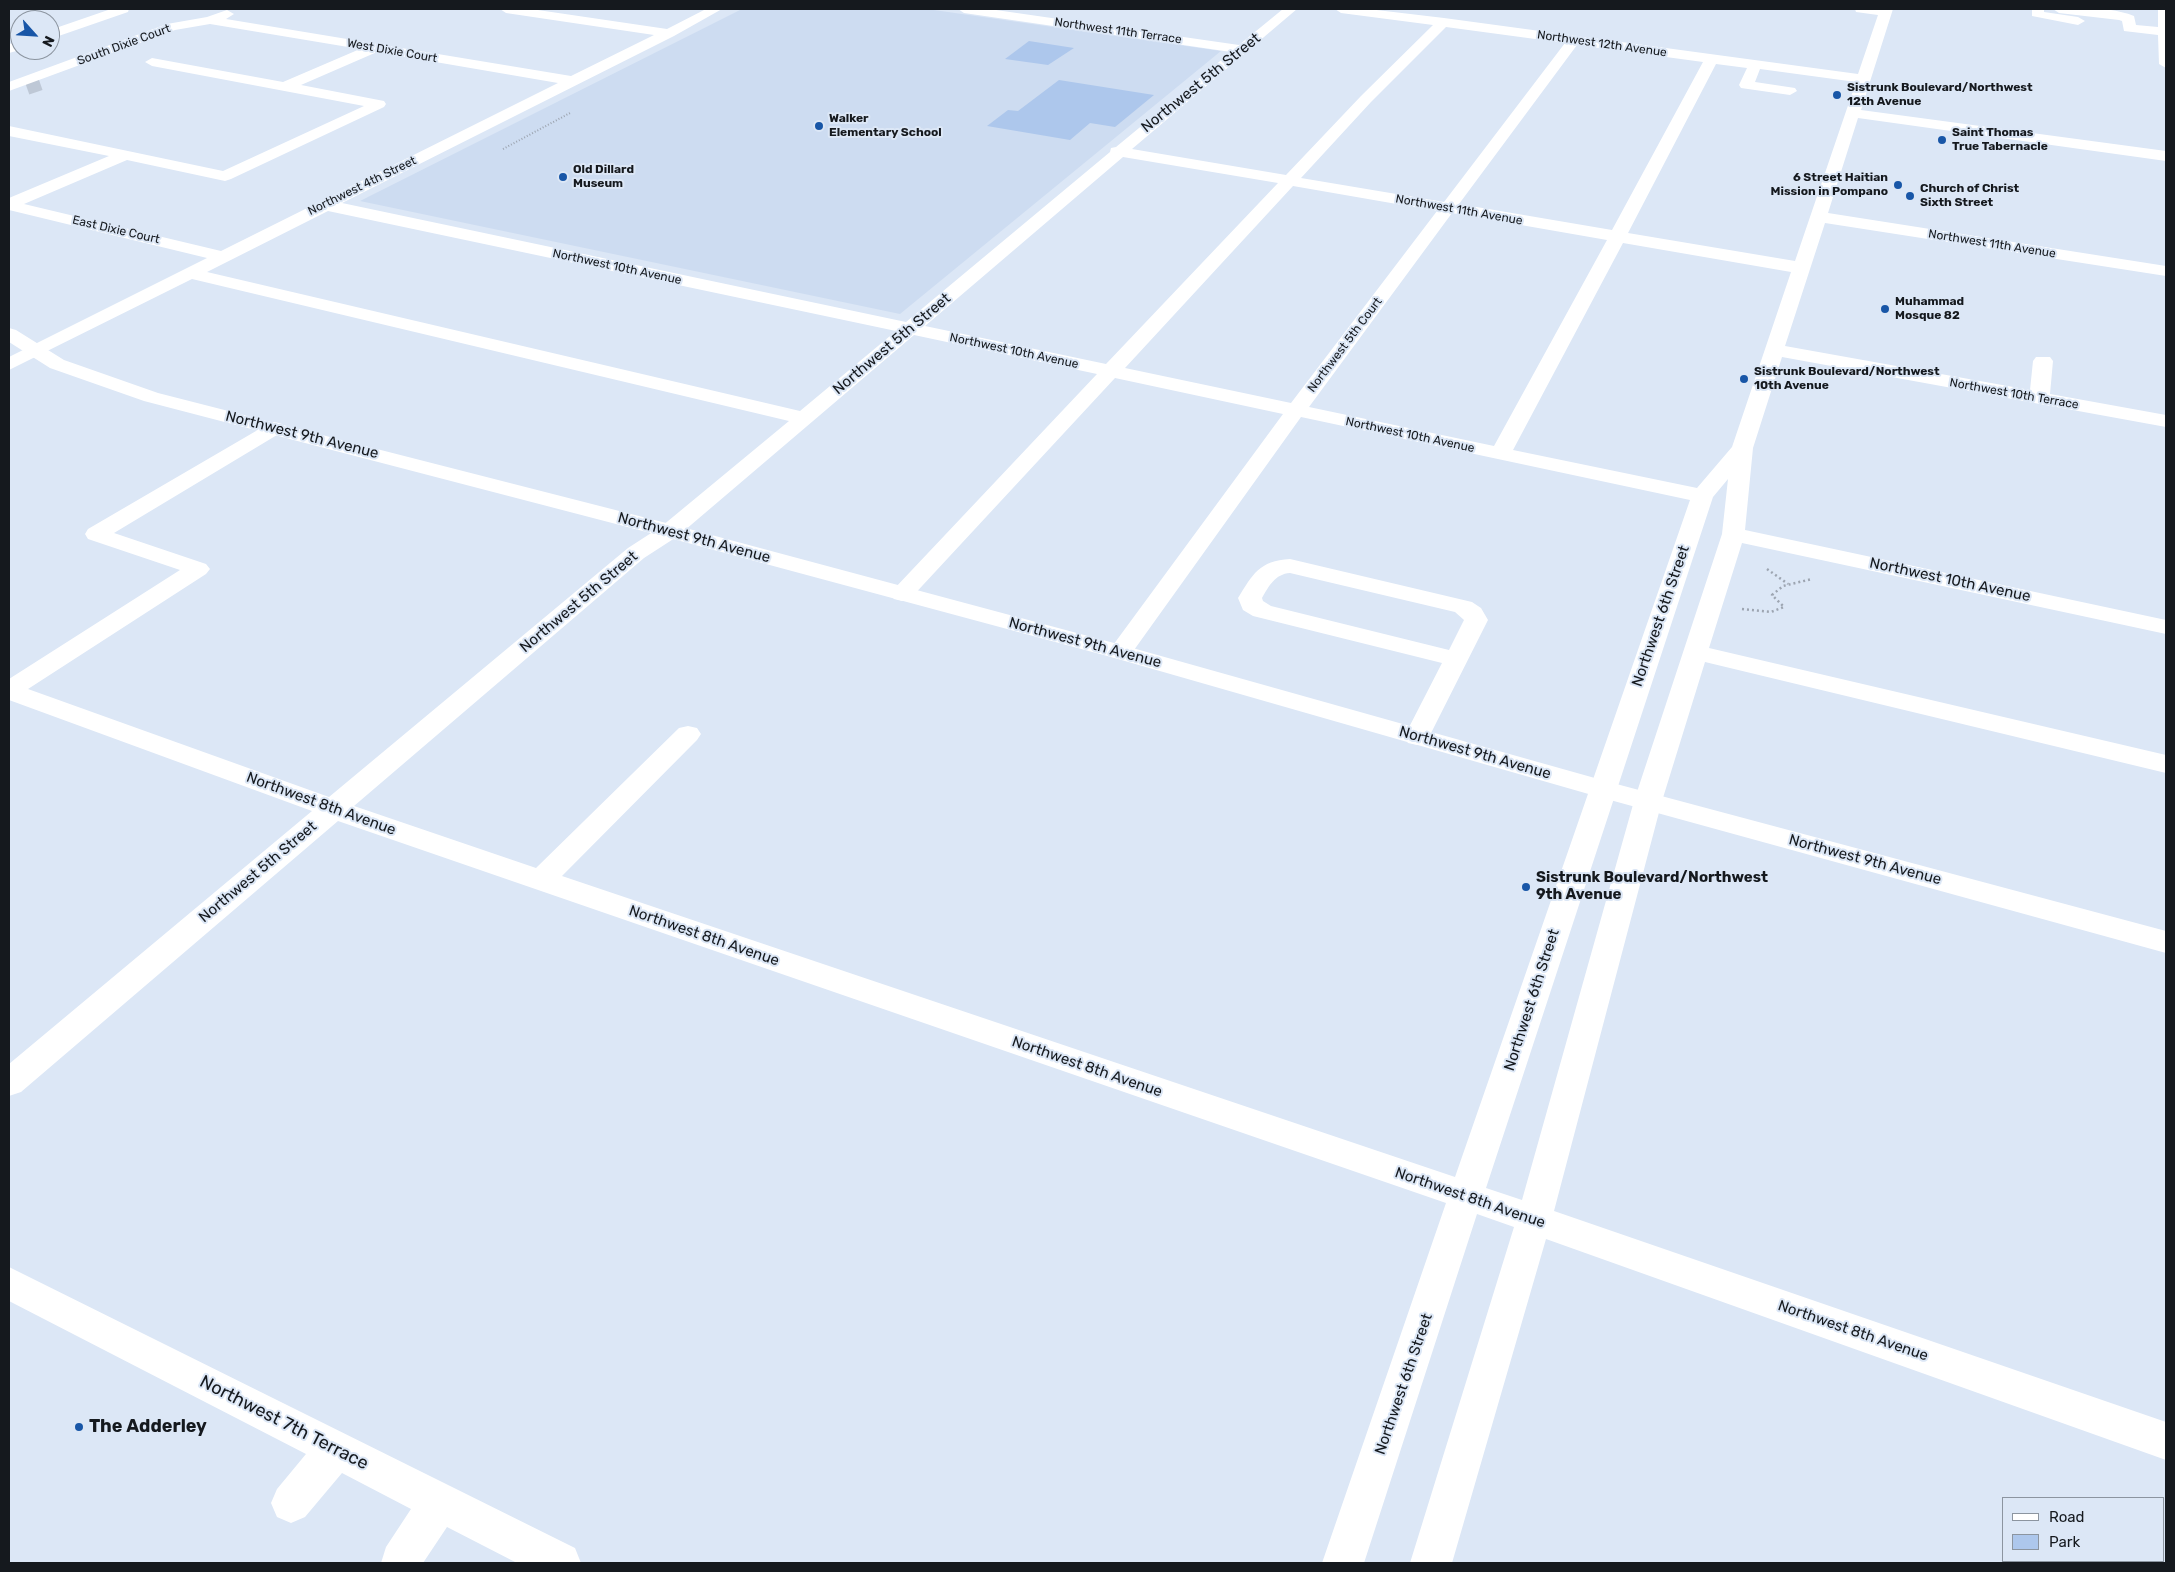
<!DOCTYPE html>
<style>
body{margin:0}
#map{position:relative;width:2175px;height:1572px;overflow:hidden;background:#dce7f6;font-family:Rubik,sans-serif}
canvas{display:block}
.frame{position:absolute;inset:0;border:10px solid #15191e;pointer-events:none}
.legend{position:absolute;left:2002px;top:1497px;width:162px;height:65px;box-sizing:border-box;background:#dce7f6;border:1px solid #8c95a0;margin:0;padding:6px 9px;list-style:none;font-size:15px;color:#15191e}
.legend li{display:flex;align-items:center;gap:10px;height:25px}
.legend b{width:25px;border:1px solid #8c95a0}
.north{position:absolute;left:10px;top:10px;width:50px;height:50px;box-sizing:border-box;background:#dce7f6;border:1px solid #8c95a0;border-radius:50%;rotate:116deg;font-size:14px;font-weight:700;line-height:20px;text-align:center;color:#15191e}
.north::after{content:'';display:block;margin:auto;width:18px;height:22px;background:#1856a7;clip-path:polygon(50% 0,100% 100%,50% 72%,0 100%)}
</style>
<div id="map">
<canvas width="2175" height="1572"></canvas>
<div class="frame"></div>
<ul class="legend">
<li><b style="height:6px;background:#fff"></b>Road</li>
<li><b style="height:14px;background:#adc7ec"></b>Park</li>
</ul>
<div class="north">N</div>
</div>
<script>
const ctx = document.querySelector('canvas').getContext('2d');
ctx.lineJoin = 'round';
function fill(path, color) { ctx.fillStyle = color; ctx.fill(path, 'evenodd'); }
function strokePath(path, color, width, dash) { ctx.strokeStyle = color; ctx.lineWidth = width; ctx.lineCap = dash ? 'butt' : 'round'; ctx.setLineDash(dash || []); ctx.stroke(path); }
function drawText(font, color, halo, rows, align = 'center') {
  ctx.font = font + ' Rubik,sans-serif'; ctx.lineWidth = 4; ctx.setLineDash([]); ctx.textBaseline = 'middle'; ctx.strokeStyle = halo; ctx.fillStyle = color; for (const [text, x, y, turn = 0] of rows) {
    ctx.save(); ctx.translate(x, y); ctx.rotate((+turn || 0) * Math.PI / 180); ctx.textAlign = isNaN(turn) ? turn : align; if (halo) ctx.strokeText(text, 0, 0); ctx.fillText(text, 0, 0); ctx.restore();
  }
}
fill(new Path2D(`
 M 742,9 L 927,9 L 1221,51 L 900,314 L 360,201 Z`), '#cddcf1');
fill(new Path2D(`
 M 1029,41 L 1074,48 L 1048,65 L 1005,59 Z
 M 1059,80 L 1154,95 L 1115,127 L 1090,123 L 1070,140 L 987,126 L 1008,110 L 1018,111 Z`), '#adc7ec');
strokePath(new Path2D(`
 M 27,88 L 47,81`), '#bec8d6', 14, [14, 8]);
strokePath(new Path2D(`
 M 503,149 L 570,113`), '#9da5b1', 2, [1, 2]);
strokePath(new Path2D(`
 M 1767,569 L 1788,584
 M 1742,609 L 1771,612 L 1784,607 L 1772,595 L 1783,586 L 1812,579`), '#9da5b1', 2.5, [2, 3]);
fill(new Path2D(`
 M 111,9 L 129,9 L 128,12 L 50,39 L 50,30 Z
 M 500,9 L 531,9 L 667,29 L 706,9 L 722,9 L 674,36 L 342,203 L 906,322 L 1110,152 L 1111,148 L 1116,147 L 1231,52 L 964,13 L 958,9 L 989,9 L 1239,45 L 1283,9 L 1297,9 L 1132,149 L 1286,175 L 1361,96 L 1433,25 L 1341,13 L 1335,9 L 1368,9 L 1444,18 L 1858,74 L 1878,15 L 1856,12 L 1855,9 L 1893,9 L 1861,110 L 2166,151 L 2166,161 L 1858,118 L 1828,213 L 2166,266 L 2166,276 L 1825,223 L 1785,346 L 2030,390 L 2033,361 L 2036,357 L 2050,357 L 2053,361 L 2050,394 L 2166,415 L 2166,427 L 1782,357 L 1753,448 L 1745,530 L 2166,620 L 2166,634 L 1742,543 L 1709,648 L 2166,755 L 2166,773 L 1705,662 L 1662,801 L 1554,1211 L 2166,1422 L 2166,1460 L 1546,1239 L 1452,1563 L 1410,1563 L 1514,1227 L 1477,1214 L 1364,1563 L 1322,1563 L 1446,1203 L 338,821 L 21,1092 L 9,1096 L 9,1064 L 312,811 L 9,700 L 9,679 L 180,570 L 88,539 L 85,534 L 88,529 L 268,424 L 275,422 L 282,424 L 285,428 L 282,432 L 114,533 L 206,564 L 210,569 L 206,574 L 28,689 L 329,797 L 628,548 L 662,526 L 789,421 L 192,279 L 9,370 L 9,357 L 207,258 L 9,210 L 9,198 L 109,156 L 9,136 L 9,126 L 223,171 L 364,106 L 152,66 L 145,62 L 152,58 L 283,82 L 360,49 L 210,24 L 175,30 L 9,91 L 9,82 L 167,24 L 207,17 L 227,10 L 234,14 L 226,19 L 571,76 L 654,35 L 506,13 ZM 1446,27 L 1565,43 L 1444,202 L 1301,178 L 1371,102 ZM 1577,45 L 1703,62 L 1612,230 L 1459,204 ZM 377,52 L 558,83 L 221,251 L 24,204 L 127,160 L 225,181 L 231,179 L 384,107 L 386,104 L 384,101 L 301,85 ZM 1716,64 L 1747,68 L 1739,85 L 1741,88 L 1790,95 L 1797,91 L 1795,88 L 1755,82 L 1760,69 L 1856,82 L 1795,261 L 1628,233 ZM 1123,157 L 1278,183 L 1106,364 L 925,326 ZM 1293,186 L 1437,211 L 1291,403 L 1125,368 ZM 328,211 L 896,331 L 800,411 L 207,272 ZM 1452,213 L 1607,240 L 1494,446 L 1309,407 ZM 1623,243 L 1791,272 L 1732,447 L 1697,488 L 1513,450 ZM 914,335 L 1097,374 L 894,589 L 890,594 L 894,599 L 902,601 L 910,599 L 1115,378 L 1283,414 L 1108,652 L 1111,657 L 1120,659 L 1129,657 L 1301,417 L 1690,500 L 1455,1177 L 562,876 L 697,740 L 701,734 L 697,728 L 688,726 L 679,728 L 536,868 L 354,806 L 644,558 L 678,536 ZM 1728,479 L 1722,534 L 1634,801 L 1522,1200 L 1486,1188 L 1713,497 Z
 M 2032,9 L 2044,9 L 2044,12 L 2078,17 L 2085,21 L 2078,25 L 2032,16 Z
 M 2053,9 C 2079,9 2109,6 2134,16 L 2136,25 L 2158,27 L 2158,9 L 2166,9 L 2166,68 L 2159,64 L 2158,35 L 2124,31 L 2122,21 L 2119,20 L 2059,13 Z
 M 20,41 L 20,50 L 9,53 L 9,44 Z
 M 1290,559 L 1472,602 L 1481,608 L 1488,620 L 1426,743 L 1417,745 L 1408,743 L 1404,737 L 1442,663 L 1253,616 L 1243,610 L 1238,598 C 1253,574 1259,561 1290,559 ZM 1290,573 L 1455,612 L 1464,620 L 1449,650 L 1271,606 L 1263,601 L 1262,598 C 1269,586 1275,574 1290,573 Z
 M 9,1267 L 575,1548 L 581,1563 L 517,1563 L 447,1527 L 423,1563 L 381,1563 L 386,1547 L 411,1509 L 342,1473 L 305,1517 L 291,1523 L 277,1517 L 271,1503 L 277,1489 L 306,1454 L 9,1301 Z`), '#fff');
fill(new Path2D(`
 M 9,328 L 16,330 L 64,360 L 158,393 L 678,526 L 1129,647 L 1609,782 L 2166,931 L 2166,953 L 1592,795 L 1111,657 L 662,536 L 144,401 L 50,368 L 9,342 Z`), '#fff');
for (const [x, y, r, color] of [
 [1837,95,5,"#1856a7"],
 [819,126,5,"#1856a7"],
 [1942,140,5,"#1856a7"],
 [563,177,5,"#1856a7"],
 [1898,185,5,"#1856a7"],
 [1910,196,5,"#1856a7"],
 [1885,309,5,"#1856a7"],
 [1744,379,5,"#1856a7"],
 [1526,887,5,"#1856a7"],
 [79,1427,5,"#1856a7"]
]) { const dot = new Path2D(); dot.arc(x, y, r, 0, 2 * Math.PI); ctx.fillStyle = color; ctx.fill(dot); strokePath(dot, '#dce7f6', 2); }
drawText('12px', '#15191e', '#dce7f6', [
 ["Northwest 11th Terrace",1118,31,8],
 ["Northwest 12th Avenue",1602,44,8],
 ["South Dixie Court",124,45,-20],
 ["West Dixie Court",392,51,10],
 ["Northwest 4th Street",362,186,-26],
 ["Northwest 11th Avenue",1459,210,10],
 ["East Dixie Court",116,230,13],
 ["Northwest 11th Avenue",1992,244,9],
 ["Northwest 10th Avenue",617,267,12],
 ["Northwest 5th Court",1345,345,-53],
 ["Northwest 10th Avenue",1014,351,12],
 ["Northwest 10th Terrace",2014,394,10],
 ["Northwest 10th Avenue",1410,435,12]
]);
drawText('bold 12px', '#15191e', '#dce7f6', [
 ["Sistrunk Boulevard/Northwest",1847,88],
 ["12th Avenue",1847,102],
 ["Walker",829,119],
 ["Elementary School",829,133],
 ["Saint Thomas",1952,133],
 ["True Tabernacle",1952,147],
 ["Old Dillard",573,170],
 ["Museum",573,184],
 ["6 Street Haitian",1888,178,"right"],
 ["Mission in Pompano",1888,192,"right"],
 ["Church of Christ",1920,189],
 ["Sixth Street",1920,203],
 ["Muhammad",1895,302],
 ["Mosque 82",1895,316],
 ["Sistrunk Boulevard/Northwest",1754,372],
 ["10th Avenue",1754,386]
], 'left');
drawText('15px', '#15191e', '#dce7f6', [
 ["Northwest 5th Street",1201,83,-39],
 ["Northwest 5th Street",892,344,-40],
 ["Northwest 9th Avenue",302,435,14],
 ["Northwest 9th Avenue",694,538,15],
 ["Northwest 10th Avenue",1950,580,12],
 ["Northwest 5th Street",579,602,-40],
 ["Northwest 6th Street",1661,616,-71],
 ["Northwest 9th Avenue",1085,643,15],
 ["Northwest 9th Avenue",1475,753,16],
 ["Northwest 8th Avenue",321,804,20],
 ["Northwest 9th Avenue",1865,860,15],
 ["Northwest 5th Street",258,872,-40],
 ["Northwest 8th Avenue",704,936,19],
 ["Northwest 6th Street",1532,1000,-72],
 ["Northwest 8th Avenue",1087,1067,19],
 ["Northwest 8th Avenue",1470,1198,19],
 ["Northwest 8th Avenue",1853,1331,19],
 ["Northwest 6th Street",1404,1384,-71]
]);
drawText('bold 15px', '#15191e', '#dce7f6', [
 ["Sistrunk Boulevard/Northwest",1536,878],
 ["9th Avenue",1536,895]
], 'left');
drawText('18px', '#15191e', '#dce7f6', [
 ["Northwest 7th Terrace",284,1423,27]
]);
drawText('bold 18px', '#15191e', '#dce7f6', [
 ["The Adderley",89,1427]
], 'left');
</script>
